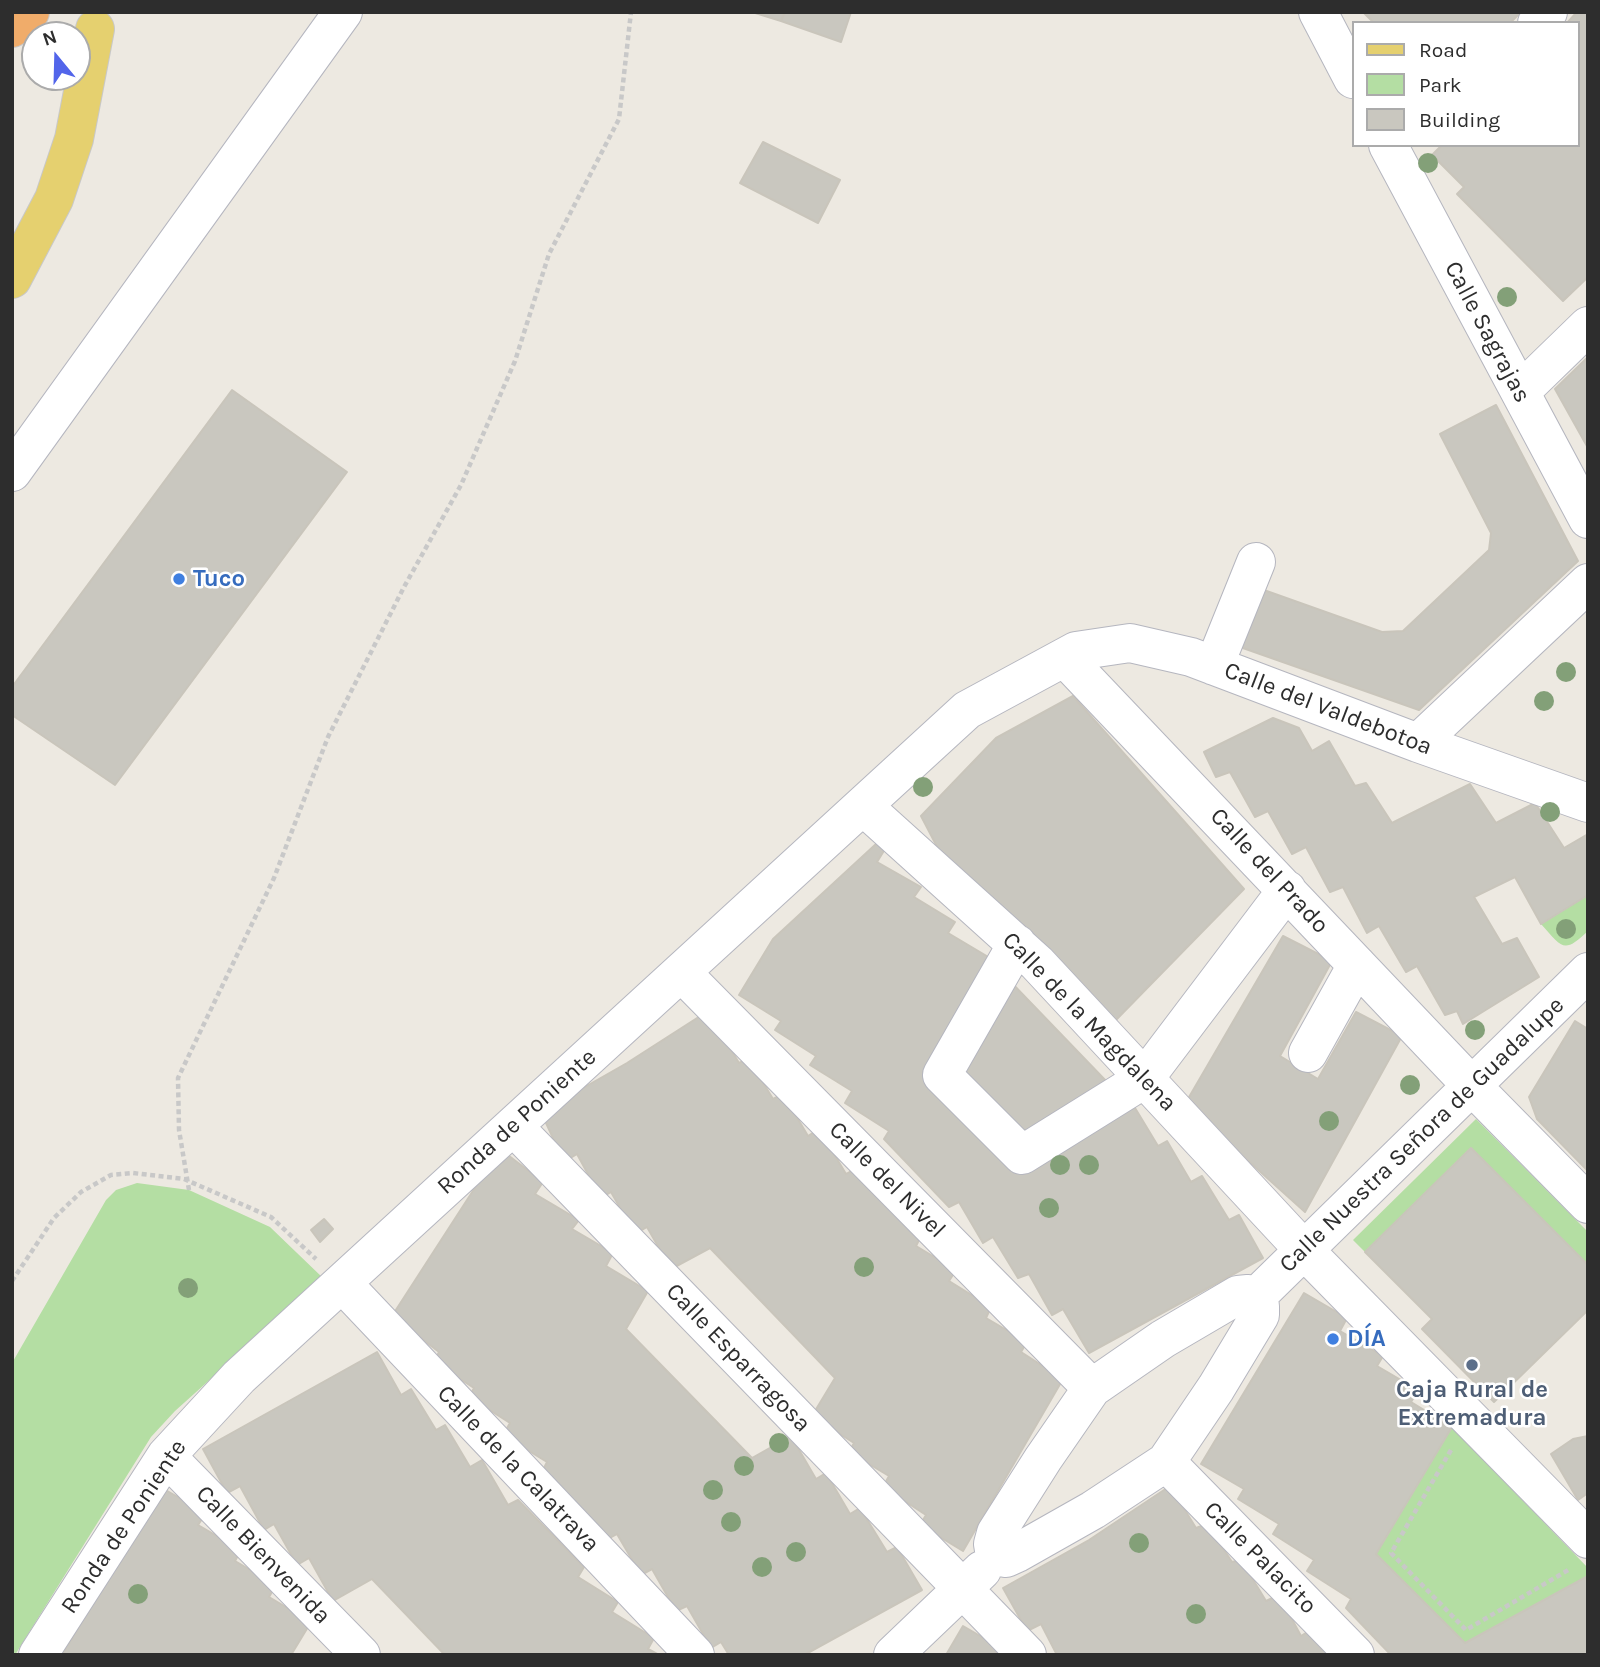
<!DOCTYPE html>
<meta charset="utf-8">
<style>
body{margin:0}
#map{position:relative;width:1600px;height:1667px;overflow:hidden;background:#ede9e1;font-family:Karla,sans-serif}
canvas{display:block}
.frame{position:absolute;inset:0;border:14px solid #2d2d2d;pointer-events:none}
.legend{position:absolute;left:1352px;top:21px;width:228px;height:126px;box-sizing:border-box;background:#fff;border:2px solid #ababab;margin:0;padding:9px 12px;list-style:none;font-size:21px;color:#2d2d2d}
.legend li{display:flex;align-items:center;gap:14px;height:35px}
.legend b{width:35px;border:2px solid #ababab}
.north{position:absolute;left:21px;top:21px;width:70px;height:70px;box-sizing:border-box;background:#fff;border:2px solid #ababab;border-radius:50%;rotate:341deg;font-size:19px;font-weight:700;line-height:28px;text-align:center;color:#2d2d2d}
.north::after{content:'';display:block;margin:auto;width:24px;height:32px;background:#5265ea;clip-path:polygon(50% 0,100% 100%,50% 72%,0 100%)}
</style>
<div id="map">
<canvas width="1600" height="1667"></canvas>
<div class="frame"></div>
<ul class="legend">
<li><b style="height:9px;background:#e5d06f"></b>Road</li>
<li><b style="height:19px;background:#b4dea3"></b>Park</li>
<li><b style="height:19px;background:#c9c7bf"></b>Building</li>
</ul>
<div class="north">N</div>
</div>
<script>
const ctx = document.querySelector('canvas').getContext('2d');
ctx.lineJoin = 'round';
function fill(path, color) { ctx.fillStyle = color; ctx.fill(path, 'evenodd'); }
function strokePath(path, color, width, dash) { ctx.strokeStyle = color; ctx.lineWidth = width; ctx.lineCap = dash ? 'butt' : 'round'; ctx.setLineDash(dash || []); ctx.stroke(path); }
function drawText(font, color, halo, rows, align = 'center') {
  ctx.font = font + ' Karla,sans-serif'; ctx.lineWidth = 5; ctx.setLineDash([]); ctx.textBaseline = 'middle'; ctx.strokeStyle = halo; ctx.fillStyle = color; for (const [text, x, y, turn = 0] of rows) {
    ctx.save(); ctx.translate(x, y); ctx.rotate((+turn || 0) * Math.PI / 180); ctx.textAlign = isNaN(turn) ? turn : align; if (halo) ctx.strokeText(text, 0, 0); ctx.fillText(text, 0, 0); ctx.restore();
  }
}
fill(new Path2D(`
 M 1588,895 L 1588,931 C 1563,955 1562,947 1541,924 Z
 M 1476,1119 L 1588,1232 L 1588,1265 L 1471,1148 L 1365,1252 L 1353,1240 Z
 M 137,1183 L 189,1190 L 270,1227 L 323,1278 L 175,1411 L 151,1437 L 15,1655 L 12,1655 L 12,1363 L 106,1200 L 116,1190 Z
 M 1452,1427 L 1588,1568 L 1588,1576 L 1465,1643 L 1376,1554 Z`), '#b4dea3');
const building = new Path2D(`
 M 752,12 L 785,12 L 781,21 Z
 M 785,12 L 851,12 L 841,42 L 781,21 Z
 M 1363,12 L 1521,12 L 1510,23 L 1374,23 Z
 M 1577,12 L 1588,12 L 1588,277 L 1563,301 L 1457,194 L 1464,187 L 1432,155 L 1442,145 L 1577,145 L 1577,23 L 1567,23 Z
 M 763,142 L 840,180 L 818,223 L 740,183 Z
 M 1588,357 L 1588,448 L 1555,389 Z
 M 232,390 L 347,472 L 115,785 L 12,715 L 12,687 Z
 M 1496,405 L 1578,561 L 1419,710 L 1240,647 L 1261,589 L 1382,632 L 1403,631 L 1489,550 L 1491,533 L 1440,434 Z
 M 1073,696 L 1244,889 L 1114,1022 L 944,860 L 921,816 L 996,738 Z
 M 1273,718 L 1299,728 L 1312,751 L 1329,741 L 1355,786 L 1366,783 L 1392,823 L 1470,784 L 1496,823 L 1535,803 L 1564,848 L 1588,834 L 1588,895 L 1541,924 L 1515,877 L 1474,897 L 1502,944 L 1517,938 L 1539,977 L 1463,1024 L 1457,1011 L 1445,1015 L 1417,966 L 1406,972 L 1379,926 L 1367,933 L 1343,887 L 1330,892 L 1306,847 L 1292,854 L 1268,811 L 1255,817 L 1230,772 L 1216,777 L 1204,752 Z
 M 876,844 L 885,849 L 877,862 L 921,887 L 914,897 L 955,922 L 948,933 L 990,958 L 923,1073 L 1020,1170 L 1132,1103 L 1158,1146 L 1167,1141 L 1191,1182 L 1202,1176 L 1229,1220 L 1239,1215 L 1263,1258 L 1089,1353 L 1063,1309 L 1052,1315 L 1029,1274 L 1018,1278 L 993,1237 L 983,1243 L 959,1202 L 949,1207 L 884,1139 L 889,1131 L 845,1103 L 852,1091 L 810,1065 L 816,1056 L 775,1030 L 781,1021 L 739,995 L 773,939 Z
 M 1283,936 L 1332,961 L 1280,1056 L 1318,1079 L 1356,1012 L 1402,1036 L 1305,1212 L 1185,1104 Z
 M 1006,977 L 1108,1083 L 1015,1137 L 950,1072 Z
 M 708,1011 L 739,1063 L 748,1058 L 773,1099 L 783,1094 L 808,1136 L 819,1129 L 846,1174 L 855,1169 L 921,1236 L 916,1246 L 956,1270 L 949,1281 L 991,1307 L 986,1318 L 1027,1342 L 1021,1352 L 1063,1379 L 963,1551 L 920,1525 L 926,1515 L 883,1487 L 889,1476 L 849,1452 L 854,1443 L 812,1416 L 835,1378 L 710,1248 L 671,1269 L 647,1227 L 635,1234 L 611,1192 L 601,1198 L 577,1154 L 564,1162 L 541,1112 L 627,1063 Z
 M 1575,1021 L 1588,1029 L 1588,1171 L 1537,1119 L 1529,1097 Z
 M 1471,1148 L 1588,1265 L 1588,1310 L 1494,1402 L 1422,1329 L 1432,1319 L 1365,1252 Z
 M 500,1149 L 543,1182 L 535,1194 L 579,1220 L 572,1229 L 613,1253 L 606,1266 L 648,1291 L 626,1329 L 752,1458 L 791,1436 L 816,1479 L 826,1473 L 850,1514 L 860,1508 L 887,1552 L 897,1547 L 922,1590 L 804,1655 L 729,1655 L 721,1642 L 711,1648 L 687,1606 L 676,1611 L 652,1569 L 641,1575 L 617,1534 L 608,1539 L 542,1472 L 547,1462 L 503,1435 L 510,1423 L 469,1397 L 474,1388 L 434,1362 L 439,1352 L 392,1316 Z
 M 324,1219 L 333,1229 L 320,1242 L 311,1230 Z
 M 1304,1293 L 1347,1318 L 1340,1331 L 1383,1356 L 1377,1366 L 1418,1390 L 1411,1402 L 1452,1427 L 1376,1554 L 1465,1643 L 1588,1576 L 1588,1655 L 1391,1655 L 1346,1608 L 1351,1599 L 1307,1571 L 1314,1560 L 1273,1534 L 1279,1524 L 1238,1499 L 1244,1489 L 1201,1464 Z
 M 377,1352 L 401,1395 L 411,1389 L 436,1430 L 445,1425 L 470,1467 L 482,1460 L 508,1505 L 518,1500 L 584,1567 L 578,1577 L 618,1602 L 612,1612 L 654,1638 L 648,1649 L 659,1655 L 445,1655 L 372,1579 L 333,1601 L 309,1558 L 297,1565 L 274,1524 L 264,1530 L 240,1486 L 227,1493 L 203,1449 Z
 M 1588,1436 L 1588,1493 L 1578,1500 L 1551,1454 L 1573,1439 Z
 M 1170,1486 L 1196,1528 L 1207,1524 L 1232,1562 L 1241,1560 L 1266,1601 L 1279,1595 L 1301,1636 L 1312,1629 L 1336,1655 L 1057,1655 L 1041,1624 L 1027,1631 L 1003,1588 L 1089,1540 Z
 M 162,1488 L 206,1513 L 198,1525 L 241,1550 L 235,1561 L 276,1585 L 269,1597 L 311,1622 L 291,1655 L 62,1655 Z
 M 963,1626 L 1006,1651 L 1004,1655 L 946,1655 Z`);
fill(building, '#c9c7bf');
strokePath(building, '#c9c5bb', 2);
const minor = new Path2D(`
 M 1318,12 L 1353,79
 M 1537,23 L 1548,12
 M 1388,145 L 1588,519
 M 1520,392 L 1588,326
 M 12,472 L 343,12
 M 1065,658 L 1472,1086 L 1588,1204
 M 1214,666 L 1256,562
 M 1418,743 L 1588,583
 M 863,806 L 1037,963 L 1304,1250 L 1588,1539
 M 1017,944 L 942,1075 L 1022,1155 L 1144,1079 L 1287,890
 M 681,972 L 1092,1388
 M 1308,1053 L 1357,965
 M 513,1126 L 1027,1655
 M 342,1283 L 695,1655
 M 1256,1297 L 1588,972
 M 166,1456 L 361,1655
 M 1166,1462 L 1355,1655
 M 995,1556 L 1006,1558 L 1017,1553 L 1093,1510 L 1166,1462 L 1216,1388 L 1260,1315 L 1260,1306 L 1256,1297
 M 995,1556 L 993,1544 L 996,1533 L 1043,1459 L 1092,1388 L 1163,1339 L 1238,1295 L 1248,1294 L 1256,1297
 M 38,1655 L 166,1456 L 239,1377 L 967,710 L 1076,651 L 1130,643 L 1191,657 L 1418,743 L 1588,803
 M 893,1655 L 982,1570`);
const major = new Path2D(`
 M 12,279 L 54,199 L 74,139 L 95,29`);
const highway = new Path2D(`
 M 12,28 L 30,12`);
strokePath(minor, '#b5b6bf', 40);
strokePath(major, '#c8c8c8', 40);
strokePath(highway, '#c8c8c8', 40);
strokePath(new Path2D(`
 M 189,1190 L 179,1130 L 178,1078 L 274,878 L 328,737 L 404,587 L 461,485 L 515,361 L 549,254 L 619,119 L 631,12
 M 12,1281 L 54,1218 L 81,1192 L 111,1175 L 133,1173 L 184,1179 L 271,1217 L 316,1259
 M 1451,1450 L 1391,1553 L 1466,1630 L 1570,1569`), '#c8c8c8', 4.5, [5, 3.5]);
strokePath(minor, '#fff', 38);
strokePath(major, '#e5d06f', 38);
strokePath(highway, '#f0ac6a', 38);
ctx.fillStyle = '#83a078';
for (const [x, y] of [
 [1428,163],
 [1507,297],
 [1566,672],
 [1544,701],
 [923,787],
 [1550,812],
 [1566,929],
 [1475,1030],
 [1410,1085],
 [1329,1121],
 [1060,1165],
 [1089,1165],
 [1049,1208],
 [864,1267],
 [188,1288],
 [779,1443],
 [744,1466],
 [713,1490],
 [731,1522],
 [1139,1543],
 [796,1552],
 [762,1567],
 [138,1594],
 [1196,1614]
]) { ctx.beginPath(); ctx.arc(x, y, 10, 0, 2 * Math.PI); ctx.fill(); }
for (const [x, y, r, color] of [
 [179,579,7,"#3f7fe0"],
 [1333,1339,7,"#3f7fe0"],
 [1472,1365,7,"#5c6f8a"]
]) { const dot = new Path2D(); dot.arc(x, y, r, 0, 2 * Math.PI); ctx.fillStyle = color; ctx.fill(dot); strokePath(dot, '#fff', 2.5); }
drawText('24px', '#2d2d2d', '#fff', [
 ["Calle Sagrajas",1487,332,62],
 ["Calle del Valdebotoa",1328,709,21],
 ["Calle del Prado",1269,871,47],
 ["Calle de la Magdalena",1089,1022,46],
 ["Ronda de Poniente",517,1122,-42],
 ["Calle Nuestra Señora de Guadalupe",1422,1135,-44],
 ["Calle del Nivel",887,1180,45],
 ["Calle Esparragosa",738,1358,46],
 ["Calle de la Calatrava",518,1469,46],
 ["Ronda de Poniente",124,1527,-56],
 ["Calle Bienvenida",263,1555,46],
 ["Calle Palacito",1260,1558,45]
]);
drawText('bold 24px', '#366cbe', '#fff', [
 ["Tuco",193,579],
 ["DÍA",1347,1339]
], 'left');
drawText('bold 24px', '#4e5e75', '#fff', [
 ["Caja Rural de",1472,1390],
 ["Extremadura",1472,1418]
]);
</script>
